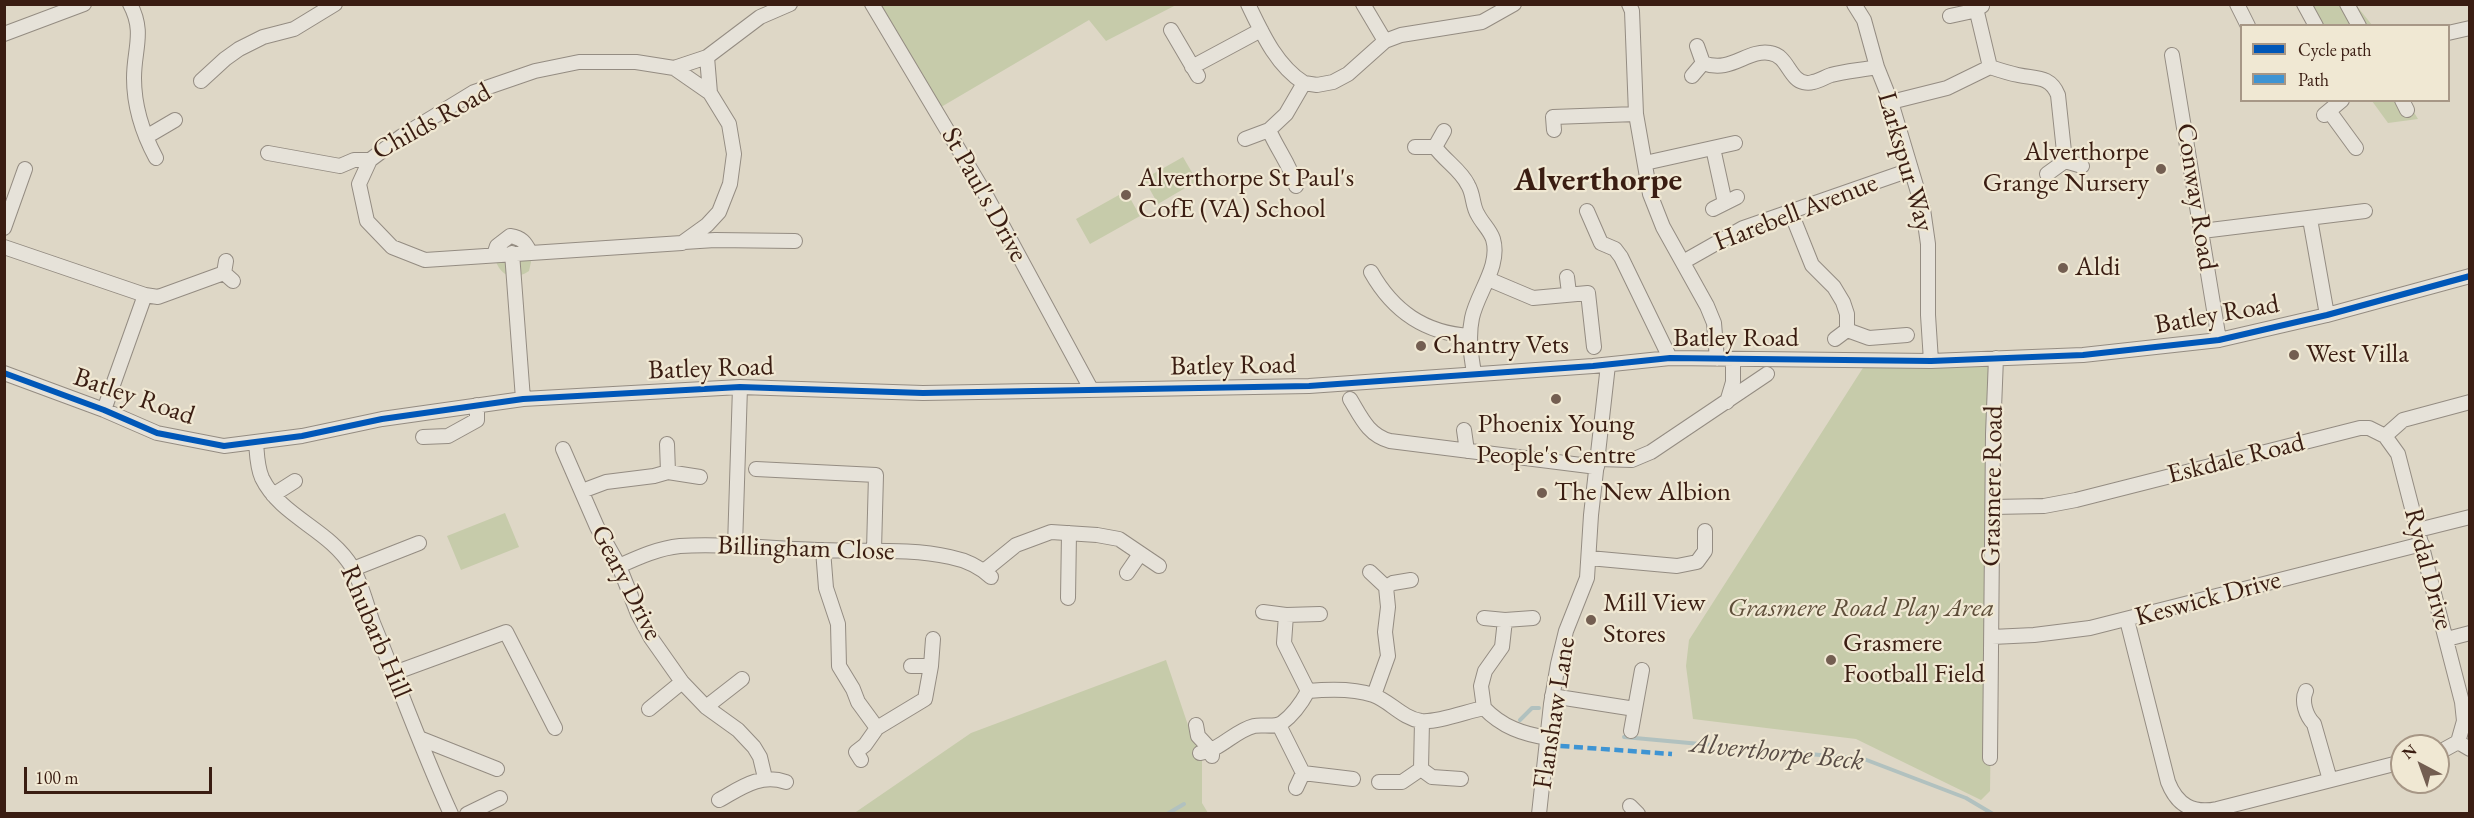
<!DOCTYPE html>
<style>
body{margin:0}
#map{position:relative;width:2474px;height:818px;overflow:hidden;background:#ded7c6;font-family:"EB Garamond",serif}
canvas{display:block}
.frame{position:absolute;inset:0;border:6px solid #3a1d12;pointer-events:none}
.legend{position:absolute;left:2240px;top:24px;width:210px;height:78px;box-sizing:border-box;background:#f0e8d3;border:2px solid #a79786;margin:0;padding:8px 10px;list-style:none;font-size:18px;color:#3a1d12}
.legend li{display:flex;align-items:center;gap:12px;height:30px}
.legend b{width:30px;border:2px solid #a79786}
.north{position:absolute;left:2390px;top:734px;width:60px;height:60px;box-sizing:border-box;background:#f0e8d3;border:2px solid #a79786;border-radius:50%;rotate:319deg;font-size:16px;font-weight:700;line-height:24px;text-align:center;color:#3a1d12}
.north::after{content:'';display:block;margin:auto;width:21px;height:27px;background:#735e51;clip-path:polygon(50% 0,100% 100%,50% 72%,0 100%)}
.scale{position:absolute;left:24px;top:767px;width:188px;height:27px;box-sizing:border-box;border:3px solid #3a1d12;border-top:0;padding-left:8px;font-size:18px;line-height:21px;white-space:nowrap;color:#3a1d12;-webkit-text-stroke:4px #f0e8d3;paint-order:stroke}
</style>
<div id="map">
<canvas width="2474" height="818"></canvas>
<div class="frame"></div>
<ul class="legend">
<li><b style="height:8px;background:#0057b8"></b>Cycle path</li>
<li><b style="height:8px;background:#3e94d3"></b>Path</li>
</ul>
<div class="north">N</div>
<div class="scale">100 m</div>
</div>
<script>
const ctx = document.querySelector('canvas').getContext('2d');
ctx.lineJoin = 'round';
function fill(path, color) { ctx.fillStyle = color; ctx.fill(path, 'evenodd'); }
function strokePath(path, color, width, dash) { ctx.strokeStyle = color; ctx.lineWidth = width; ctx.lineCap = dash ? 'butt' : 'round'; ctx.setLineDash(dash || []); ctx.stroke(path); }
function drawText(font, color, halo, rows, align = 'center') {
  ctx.font = font + ' "EB Garamond",serif'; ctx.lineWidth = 4.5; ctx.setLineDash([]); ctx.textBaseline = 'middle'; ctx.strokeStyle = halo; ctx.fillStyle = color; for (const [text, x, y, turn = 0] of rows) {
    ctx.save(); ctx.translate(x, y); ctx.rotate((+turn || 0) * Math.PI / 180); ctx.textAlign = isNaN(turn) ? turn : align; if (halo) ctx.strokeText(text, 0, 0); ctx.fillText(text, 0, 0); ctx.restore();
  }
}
fill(new Path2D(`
 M 872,5 L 1176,5 L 1106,41 L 1089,20 L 936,110 Z
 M 2299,5 L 2356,5 L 2372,25 L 2311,25 Z
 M 2372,101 L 2407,101 L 2418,119 L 2388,123 Z
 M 1183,157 L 1197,181 L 1158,204 L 1144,179 Z
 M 1126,191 L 1140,216 L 1090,244 L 1076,219 Z
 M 510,236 L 530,252 L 531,262 L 529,271 C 511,283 498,274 494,255 Z
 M 1996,358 L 1990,791 L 1981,800 L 1856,739 L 1693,719 L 1686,666 L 1689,640 L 1868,360 Z
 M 505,513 L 519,547 L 461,570 L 447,536 Z
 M 1166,660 L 1193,740 L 1202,758 L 1202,803 L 1208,813 L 853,814 L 971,733 Z`), '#c6cbaa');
strokePath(new Path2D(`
 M 1520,720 L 1532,708 L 1539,708
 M 1624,737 L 1864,759 L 1966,798 L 1993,814
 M 1167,814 L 1184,804`), '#b1c1bf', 4);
const minor = new Path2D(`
 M 130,4 C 145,32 134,49 134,78 C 134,107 142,132 156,158
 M 872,4 L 987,197 L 1091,389
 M 1248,4 C 1262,33 1276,65 1304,83
 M 1363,4 L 1385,41
 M 1629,4 L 1632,11 L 1636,114 L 1650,194 L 1663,227 L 1707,306 L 1714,323 L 1717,359
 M 1854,4 L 1864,20 L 1877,67 L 1891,102 L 1923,209 L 1928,244 L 1928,315 L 1931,361
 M 2237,4 L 2248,26
 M 2304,4 L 2316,26
 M 2347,4 L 2359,26
 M 1976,8 L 1990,67
 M 1950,16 L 1973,11 L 1982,6
 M 1171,30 L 1198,76
 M 2448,33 L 2470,28
 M 4,34 L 84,4
 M 2172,55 L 2219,340
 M 707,57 L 710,93
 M 1703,63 C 1731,74 1747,49 1770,53 C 1784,55 1787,69 1796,78 C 1800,82 1807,84 1813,82 C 1819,81 1825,77 1831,75 C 1845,71 1862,70 1877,67
 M 1192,67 L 1261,30
 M 1692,76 L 1703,63 L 1697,46
 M 201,81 L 225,59 L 239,49 L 263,37 L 294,29 L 335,4
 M 2402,100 L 2407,110
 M 1891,102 L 1947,88 L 1990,67 C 1999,70 2008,73 2018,75 C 2035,79 2050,75 2058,95 L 2065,161
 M 2329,111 L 2356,148
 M 2324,115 L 2342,100
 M 1269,130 C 1278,151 1290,164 1296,186
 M 1554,130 L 1553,117 L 1636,114
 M 146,137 L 175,120
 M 1245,139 L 1269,130 L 1286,114 L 1304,83 L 1317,85 L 1333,82 L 1348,74 L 1385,41 L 1401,35 L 1482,22 L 1514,4
 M 1415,147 L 1435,147 L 1444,131
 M 1435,147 C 1445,161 1461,170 1468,185 C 1474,195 1472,206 1478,215 C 1482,223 1490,230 1493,239 C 1501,266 1477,293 1472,318 C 1468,337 1471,355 1474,373
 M 1713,148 L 1725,203
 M 268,153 L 340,166 L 354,160 L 370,160 L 402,136 L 474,92 L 535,71 L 579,62 L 636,62 L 674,68 L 707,57 L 760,17 L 790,4
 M 370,160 L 359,184 L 367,221 L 392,247 L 425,260 L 682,243 L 707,225 L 719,212 L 730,184 L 734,154 L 729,124 L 710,93 L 674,68
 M 1645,163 L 1735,143
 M 2047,174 L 2065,161 L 2082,166
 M 1713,209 L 1737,197
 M 1790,210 L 1812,265 L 1834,287 L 1843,302 L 1847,314 L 1847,330
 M 1587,211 L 1601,243 L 1615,249 L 1621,257 L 1670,358
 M 2310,219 L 2327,315
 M 4,228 L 25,169
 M 2202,231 L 2365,211
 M 684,242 L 715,240 L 795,241
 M 4,247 L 145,295 L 158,297 L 224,273
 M 512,253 L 523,399
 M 494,255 L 497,246 L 510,236 C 522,238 525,242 530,252
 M 226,261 L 224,273 L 233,281
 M 1683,262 L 1743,228 L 1910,170
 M 1371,272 C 1393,311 1424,333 1470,336
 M 1567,277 L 1569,293
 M 1488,279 L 1533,298 L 1588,293 L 1594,347
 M 1835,339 L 1847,330 L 1869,338 L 1907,335
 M 4,373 L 104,410 L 157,433 L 224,446 L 302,436 L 382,419 L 523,399 L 740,387 L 923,393 L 1309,386 L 1593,366 L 1670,358 L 1931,361 L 2083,355 L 2219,340 L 2327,315 L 2470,276
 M 1350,399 C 1361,417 1368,435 1390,441 L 1597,467
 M 1727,402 L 1733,382 L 1733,359
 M 104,410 L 145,295
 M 1464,430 L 1467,451
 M 2385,436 L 2398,454 L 2462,702 L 2464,721 L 2458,742
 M 423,437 L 448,436 L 477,420 L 477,405
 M 256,442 C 257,454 257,467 262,478 C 281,517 329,529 352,567 C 361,581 367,607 373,623 C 399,686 422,751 451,814
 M 667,444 L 668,472
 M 563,449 L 597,527 L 619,566 L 638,614 L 651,638 L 682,682 L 706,707 L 738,730 L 754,747 L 760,757 L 765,778
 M 1598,459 L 1632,460 L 1651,452 L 1767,374
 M 756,469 L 876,475 L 874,550
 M 582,491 L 606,482 L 654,476 L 668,472 L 700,477
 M 273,495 L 295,481
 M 1993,507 L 2044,506 L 2076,500 L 2360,428 L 2369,428 L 2385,436 L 2403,420 L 2470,402
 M 2418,530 L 2470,517
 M 735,546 L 740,387
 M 823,550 L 826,588 L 838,624 L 839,666 L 853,689 L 858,702 L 877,728
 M 1589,558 L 1677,566 L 1697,562 L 1705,551 L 1705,531
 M 619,566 C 639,557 659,548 680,546 C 728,543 775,549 822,550 C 864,552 909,548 950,557 C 965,560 980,567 991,577
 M 353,569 L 419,543
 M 984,571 L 1016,545 L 1051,532 L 1097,535 L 1119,539 L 1159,566
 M 1370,572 L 1386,587 L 1393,583 L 1411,580
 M 1127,573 L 1140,554
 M 1068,598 L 1069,533
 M 1263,612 L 1286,615 L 1320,614
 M 1286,615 L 1284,643 L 1308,691
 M 1484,618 L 1505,620 L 1533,618
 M 2127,620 L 2168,782 C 2177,805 2193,814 2217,809 L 2402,762
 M 1992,637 L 2034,635 L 2090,628 L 2422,544
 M 2447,639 L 2470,633
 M 911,666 L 931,666
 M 394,673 L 506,632 L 555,728
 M 2306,691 C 2301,701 2306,716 2314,724 L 2330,780
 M 1374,695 L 1388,656 L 1385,632 L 1388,607 L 1386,587
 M 1552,696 L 1635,709
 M 706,707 L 742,679
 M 1484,708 L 1481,686 L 1485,671 L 1502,647 L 1505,620
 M 649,709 L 682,682
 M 1422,721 L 1421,769 L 1432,777 L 1461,779
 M 1196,725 L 1198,736 L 1212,751 L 1212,756
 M 1279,725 L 1303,773 L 1353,779
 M 1631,731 L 1642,670
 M 419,738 L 497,769
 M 1200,753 C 1221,750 1234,731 1254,726 C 1263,724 1274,728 1282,723 C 1294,714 1301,704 1308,691 C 1329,689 1353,688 1373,695 C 1390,701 1402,718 1421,721 C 1437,723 1468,711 1484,708 C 1502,727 1523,734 1548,738
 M 2438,753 L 2458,742 L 2470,749
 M 1990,758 L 1993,434 L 1996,358
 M 861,760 L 856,752 L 865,745 L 877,728 L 925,699 L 931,666 L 933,639
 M 1379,782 L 1402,782 L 1421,769
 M 1296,788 L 1303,773
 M 719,800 C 741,788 760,773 786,782
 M 1630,806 L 1638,814
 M 467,814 L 500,798
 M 1539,814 L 1551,704 L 1558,664 L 1566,631 L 1587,578 L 1591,515 L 1608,365`);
strokePath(minor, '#948c82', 16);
strokePath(minor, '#e6e2d9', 14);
strokePath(new Path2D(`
 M 1547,745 L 1672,754`), '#3e94d3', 4.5, [9, 4.5]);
strokePath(new Path2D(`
 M 4,373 L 104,410 L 157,433 L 224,446 L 302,436 L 382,419 L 523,399 L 740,387 L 923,393 L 1309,386 L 1593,366 L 1670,358 L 1931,361 L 2083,355 L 2219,340 L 2327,315 L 2470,276`), '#0057b8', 6);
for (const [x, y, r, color] of [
 [2161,169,6,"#735e51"],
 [1126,195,6,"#735e51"],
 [2063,268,6,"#735e51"],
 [1421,346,6,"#735e51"],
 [2294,355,6,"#735e51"],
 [1556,399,6,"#735e51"],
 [1542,493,6,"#735e51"],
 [1591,620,6,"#735e51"],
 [1831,660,6,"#735e51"]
]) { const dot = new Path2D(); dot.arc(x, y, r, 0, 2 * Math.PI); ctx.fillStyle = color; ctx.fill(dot); strokePath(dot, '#f0e8d3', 2); }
drawText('27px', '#3a1d12', '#f0e8d3', [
 ["Childs Road",432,122,-29],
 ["Larkspur Way",1905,162,74],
 ["St Paul's Drive",984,195,61],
 ["Conway Road",2196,197,81],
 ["Harebell Avenue",1796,213,-21],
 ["Batley Road",2217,315,-10],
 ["Batley Road",1736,339],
 ["Batley Road",1233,366,-1],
 ["Batley Road",711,369,-2],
 ["Batley Road",134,397,19],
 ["Eskdale Road",2236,459,-14],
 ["Grasmere Road",1993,486,-89],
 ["Billingham Close",806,549,2],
 ["Rydal Drive",2428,569,75],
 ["Geary Drive",626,583,63],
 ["Keswick Drive",2208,599,-15],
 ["Rhubarb Hill",375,632,67],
 ["Flanshaw Lane",1555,713,-81]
]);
drawText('27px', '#3a1d12', '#f0e8d3', [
 ["Alverthorpe",2149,153,"right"],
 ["Grange Nursery",2149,184,"right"],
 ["Alverthorpe St Paul's",1138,179],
 ["CofE (VA) School",1138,210],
 ["Aldi",2075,268],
 ["Chantry Vets",1433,346],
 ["West Villa",2306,355],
 ["Phoenix Young",1556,425,"center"],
 ["People's Centre",1556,456,"center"],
 ["The New Albion",1554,493],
 ["Mill View",1603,604],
 ["Stores",1603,635],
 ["Grasmere",1843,644],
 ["Football Field",1843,675]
], 'left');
drawText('italic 27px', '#5e4e39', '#f0e8d3', [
 ["Grasmere Road Play Area",1861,609]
]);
drawText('italic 28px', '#584c45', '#f0e8d3', [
 ["Alverthorpe Beck",1777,753,6]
]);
drawText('bold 33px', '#3a1d12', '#f0e8d3', [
 ["Alverthorpe",1598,181]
]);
</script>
